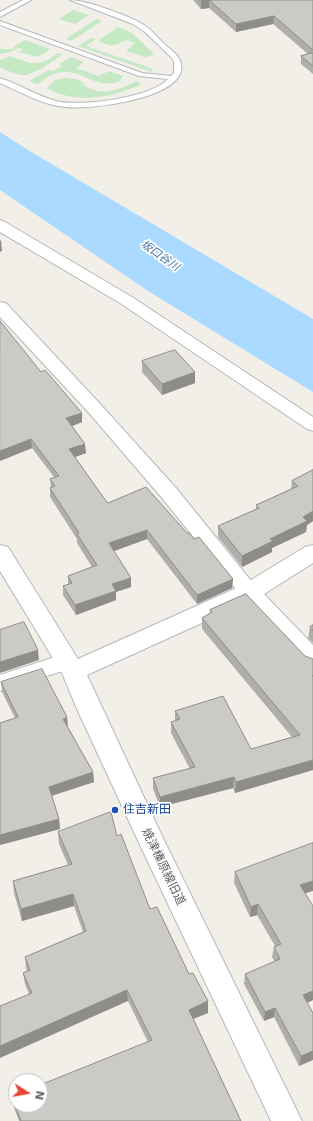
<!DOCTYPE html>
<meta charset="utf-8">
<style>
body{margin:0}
#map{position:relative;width:313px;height:1121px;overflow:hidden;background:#f1efe8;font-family:"DejaVu Sans",sans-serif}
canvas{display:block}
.north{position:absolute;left:8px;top:1073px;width:40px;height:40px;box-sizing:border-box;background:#fff;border:1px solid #bfc1c3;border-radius:50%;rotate:101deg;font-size:11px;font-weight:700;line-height:16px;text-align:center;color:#5f6368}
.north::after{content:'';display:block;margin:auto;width:14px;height:18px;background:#ea4335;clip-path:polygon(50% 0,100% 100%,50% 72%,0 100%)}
</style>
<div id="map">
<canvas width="313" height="1121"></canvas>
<div class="north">N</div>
</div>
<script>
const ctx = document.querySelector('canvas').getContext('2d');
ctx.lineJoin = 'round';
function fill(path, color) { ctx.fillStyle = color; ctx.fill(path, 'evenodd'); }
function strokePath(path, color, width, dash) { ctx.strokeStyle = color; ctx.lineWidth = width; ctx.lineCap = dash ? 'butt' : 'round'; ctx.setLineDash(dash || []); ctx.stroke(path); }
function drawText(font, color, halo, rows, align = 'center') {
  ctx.font = font + ' "DejaVu Sans","Noto Sans JP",sans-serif'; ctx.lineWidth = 3.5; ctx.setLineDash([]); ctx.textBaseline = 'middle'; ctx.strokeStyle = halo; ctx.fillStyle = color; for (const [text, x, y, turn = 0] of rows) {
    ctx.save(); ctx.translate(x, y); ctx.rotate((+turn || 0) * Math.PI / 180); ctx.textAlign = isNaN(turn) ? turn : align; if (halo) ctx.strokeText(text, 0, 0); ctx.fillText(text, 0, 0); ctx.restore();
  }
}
fill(new Path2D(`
 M 73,10 L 89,15 L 75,24 L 59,19 Z
 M 96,19 L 102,21 L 71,41 L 66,39 Z
 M 118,27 L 132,33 L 153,53 L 153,55 L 145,57 L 126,51 L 135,43 L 127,40 L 112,46 L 98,41 Z
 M 91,38 L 96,39 L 86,46 L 153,69 L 152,72 L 78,46 Z
 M 25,40 L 50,49 C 33,63 34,53 17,52 L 23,50 L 19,48 L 10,52 L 0,54 L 0,49 L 11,49 Z
 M 58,53 L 63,54 C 53,61 32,77 21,75 C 14,74 7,70 0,67 L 0,60 L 10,56 L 30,63 L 39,63 L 48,60 Z
 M 72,57 L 84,62 L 76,68 L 99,76 L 109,71 L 123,76 L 120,81 C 94,91 83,67 57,73 C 50,75 43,80 38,84 L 29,81 L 49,70 L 53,71 L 62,66 L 59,64 Z
 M 63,78 C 68,78 76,78 81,81 C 83,83 84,85 85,86 C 102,97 121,89 136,81 L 140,82 L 139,86 C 128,89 117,94 106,96 C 86,100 64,98 47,88 L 55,80 Z`), '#c5e8c5');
fill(new Path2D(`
 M 0,132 L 28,150 L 313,319 L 313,392 L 148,291 L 0,190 Z`), '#aadaff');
const service = new Path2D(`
 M 23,0 L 31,0 L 0,17 L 0,12 Z
 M 70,0 C 86,0 130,16 144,25 C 152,30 158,38 164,44 C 173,51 186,60 180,74 C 169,99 93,110 65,107 C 43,105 20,92 0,83 L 0,78 C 19,84 37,96 56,101 C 80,107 151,98 168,79 L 139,76 L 0,25 L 0,21 L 142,73 L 171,76 L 174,73 L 174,61 L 172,58 L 145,32 L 133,24 Z`);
const minor = new Path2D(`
 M 0,220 L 5,222 L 132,297 L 313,417 L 313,431 L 307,429 L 120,303 L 0,232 Z
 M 0,302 L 6,303 L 102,406 L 176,488 L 256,587 L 259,592 L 256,597 L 249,600 L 242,597 L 162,498 L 90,414 L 0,317 Z
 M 67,653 L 75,655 L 78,661 L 75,667 L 0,691 L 0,675 Z`);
const tertiary = new Path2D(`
 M 0,545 L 8,547 L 78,659 L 241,586 L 305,547 L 313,545 L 313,563 L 264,594 L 313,645 L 313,669 L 305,666 L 246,603 L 87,675 L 163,838 L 302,1121 L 271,1121 L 139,843 L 77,709 L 62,673 L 0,571 Z`);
strokePath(service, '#b5b8bc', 2);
strokePath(minor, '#b5b8bc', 2);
strokePath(tertiary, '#b5b8bc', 2);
fill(service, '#fff');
fill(minor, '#fff');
fill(tertiary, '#fff');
fill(new Path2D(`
 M 193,0 L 313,0 L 313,74 L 301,64 L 301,56 L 308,54 L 273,24 L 236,32 L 209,8 L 201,9 Z
 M 142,361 L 195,383 L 162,395 L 142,372 Z
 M 41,372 L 82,413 L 82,422 L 72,426 L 86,453 L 75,457 L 106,501 L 108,503 L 187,533 L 194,539 L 233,579 L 232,588 L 197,604 L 147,539 L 114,551 L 131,578 L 131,587 L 116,592 L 116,600 L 76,615 L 63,595 L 63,586 L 68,584 L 68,576 L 92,567 L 77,543 L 77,539 L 50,497 L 50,488 L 51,487 L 50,479 L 54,477 L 32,448 L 0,461 Z
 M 313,470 L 313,521 L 307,525 L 306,532 L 272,548 L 272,552 L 242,567 L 218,537 L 218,526 L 256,509 L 256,505 L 291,489 L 292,481 Z
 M 246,594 L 313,770 L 235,793 L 233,788 L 160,807 L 153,789 L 153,778 L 190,769 L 171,733 L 171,722 L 175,721 L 175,711 L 251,749 L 292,737 L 202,629 L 202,618 L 210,614 L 210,610 Z
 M 313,625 L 313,643 L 308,638 L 310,627 Z
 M 1,682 L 68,727 L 93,772 L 94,782 L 52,796 L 59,819 L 60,829 L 0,845 L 0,723 L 15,718 L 2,692 Z
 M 58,832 L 117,836 L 150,909 L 189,974 L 208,1001 L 208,1013 L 193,1019 L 241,1121 L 19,1121 L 14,1108 L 12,1097 L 148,1042 L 128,1001 L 29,994 L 25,984 L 23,973 L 27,971 L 26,968 L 25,957 L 83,932 L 74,906 L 22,921 L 14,893 L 13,881 L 68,865 L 59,844 Z
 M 235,872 L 305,893 L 313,1000 L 307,1003 L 313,1013 L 299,1066 L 274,1017 L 264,1021 L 244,984 L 245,974 L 275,962 L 272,957 L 274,947 L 275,946 L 257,915 L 250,917 L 234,883 Z`), '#afaea9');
fill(new Path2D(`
 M 209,0 L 209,8 L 201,9 L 201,1 Z
 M 274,16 L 273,24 L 236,32 L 236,24 Z
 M 1,240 L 2,251 L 0,252 L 0,241 Z
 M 195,372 L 195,383 L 162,395 L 162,384 Z
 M 82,413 L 82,422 L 67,428 L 66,418 Z
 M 31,439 L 32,448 L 0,461 L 0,451 Z
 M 85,444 L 86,453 L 70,459 L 69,449 Z
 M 313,511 L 313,521 L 307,525 L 306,532 L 272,548 L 272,552 L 242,567 L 242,556 Z
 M 147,530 L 147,539 L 109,553 L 109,543 Z
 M 131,578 L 131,587 L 116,592 L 116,600 L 76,615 L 75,605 L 112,584 Z
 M 233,579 L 232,588 L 197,604 L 197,595 Z
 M 38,650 L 39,660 L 0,673 L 0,662 Z
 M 67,717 L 68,727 L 63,719 Z
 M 313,760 L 313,770 L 235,793 L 236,782 Z
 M 93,772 L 94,782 L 50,796 L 49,787 Z
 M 234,777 L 233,788 L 160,807 L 160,797 Z
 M 59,819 L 60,829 L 0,845 L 0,835 Z
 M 313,881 L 313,891 L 299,895 L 300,885 Z
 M 73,894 L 74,906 L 22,921 L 21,909 Z
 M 258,904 L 257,915 L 250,917 L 251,907 Z
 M 127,990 L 128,1001 L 0,1058 L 0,1046 Z
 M 313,991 L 313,1000 L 302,1005 L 303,995 Z
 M 208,1001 L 208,1013 L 188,1021 L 189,1010 Z
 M 275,1008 L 274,1017 L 264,1021 L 265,1012 Z
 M 313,1051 L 313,1060 L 299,1066 L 301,1056 Z`), '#8f8d8a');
const building = new Path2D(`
 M 200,0 L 313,0 L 313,50 L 274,16 L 236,24 L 209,0 L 201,1 Z
 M 313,53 L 313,66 L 301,56 Z
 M 0,321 L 41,372 L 45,370 L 82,413 L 66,418 L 85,444 L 69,449 L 106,501 L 108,503 L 146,487 L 187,533 L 189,533 L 194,539 L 199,537 L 233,579 L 197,595 L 147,530 L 109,543 L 131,578 L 112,584 L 116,591 L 75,605 L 63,586 L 72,583 L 68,576 L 97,565 L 77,534 L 79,533 L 50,488 L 55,486 L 50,479 L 59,476 L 31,439 L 0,451 Z
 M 175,350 L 195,372 L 162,384 L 142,361 Z
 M 313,470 L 313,511 L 303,517 L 307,521 L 270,539 L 273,541 L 242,556 L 218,526 L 259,508 L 256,505 L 298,486 L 292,481 Z
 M 246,594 L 305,656 L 313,659 L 313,675 L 312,676 L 313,676 L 313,760 L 236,782 L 234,777 L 160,797 L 153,778 L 195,767 L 171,722 L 180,719 L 175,711 L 223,696 L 251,749 L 300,735 L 202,618 L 212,612 L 210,610 Z
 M 24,622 L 38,650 L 0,662 L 0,630 Z
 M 313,625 L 313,631 L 310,627 Z
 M 42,669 L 67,717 L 63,719 L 93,772 L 49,787 L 59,819 L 0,835 L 0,723 L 18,717 L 1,682 Z
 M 111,812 L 117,836 L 121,834 L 150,909 L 157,907 L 189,974 L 193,973 L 208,1001 L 189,1010 L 241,1121 L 21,1121 L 12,1097 L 16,1095 L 16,1105 L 40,1105 L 40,1085 L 152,1040 L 127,990 L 0,1046 L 0,1006 L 32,993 L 23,973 L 30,970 L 25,957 L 86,931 L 73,894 L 21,909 L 13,881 L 72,864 L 58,832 Z
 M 313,843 L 313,881 L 300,885 L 313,906 L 313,991 L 303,995 L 313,1013 L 313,1051 L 301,1056 L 275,1008 L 265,1012 L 245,974 L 280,959 L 274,947 L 281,944 L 258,904 L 251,907 L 235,872 Z`);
fill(building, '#cccac5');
strokePath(building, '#8f8d8a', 1);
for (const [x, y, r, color] of [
 [115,810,4,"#1a4fb4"]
]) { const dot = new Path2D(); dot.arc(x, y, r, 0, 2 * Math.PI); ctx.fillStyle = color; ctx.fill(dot); strokePath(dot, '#fff', 1.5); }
drawText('italic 11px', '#4174aa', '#fff', [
 ["坂口谷川",160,256,35]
]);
drawText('12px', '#164399', '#fff', [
 ["住吉新田",123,810]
], 'left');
drawText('12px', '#5f6368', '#fff', [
 ["焼津榛原線旧道",163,867,64]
]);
</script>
